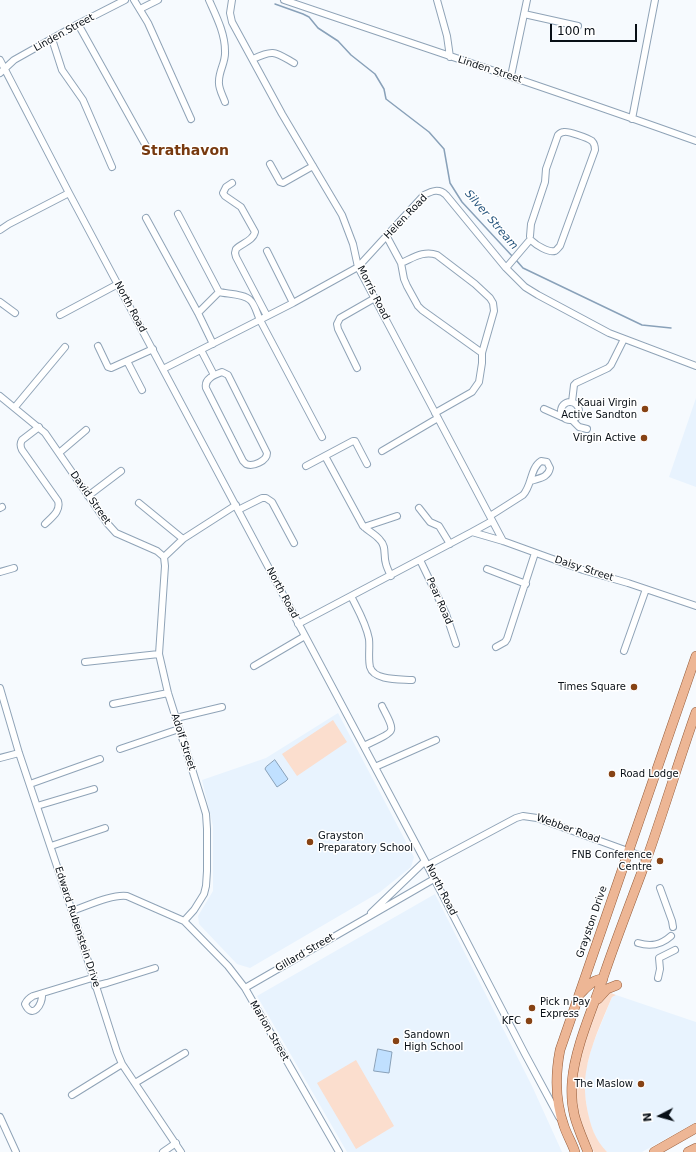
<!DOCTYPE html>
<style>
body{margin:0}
#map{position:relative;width:696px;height:1152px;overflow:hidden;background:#f6fafe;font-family:"DejaVu Sans",sans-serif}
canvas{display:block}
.north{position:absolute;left:640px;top:1096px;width:40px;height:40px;-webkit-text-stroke:3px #fff;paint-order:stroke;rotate:264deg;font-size:11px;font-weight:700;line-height:16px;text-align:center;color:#080f16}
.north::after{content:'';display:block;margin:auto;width:14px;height:18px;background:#080f16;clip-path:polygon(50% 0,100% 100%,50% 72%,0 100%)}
.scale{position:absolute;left:550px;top:24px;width:87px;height:18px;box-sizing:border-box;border:2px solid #080f16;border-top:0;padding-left:5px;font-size:12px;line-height:14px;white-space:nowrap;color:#080f16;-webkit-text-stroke:3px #fff;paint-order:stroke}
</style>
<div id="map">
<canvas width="696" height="1152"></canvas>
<div class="north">N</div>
<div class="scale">100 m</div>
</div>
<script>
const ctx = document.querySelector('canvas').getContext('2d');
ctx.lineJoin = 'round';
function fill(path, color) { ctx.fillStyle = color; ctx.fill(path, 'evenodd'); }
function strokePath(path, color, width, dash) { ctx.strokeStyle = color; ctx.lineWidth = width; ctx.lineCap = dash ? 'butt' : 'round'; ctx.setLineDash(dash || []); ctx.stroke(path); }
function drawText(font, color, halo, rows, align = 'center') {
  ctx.font = font + ' "DejaVu Sans",sans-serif'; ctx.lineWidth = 3; ctx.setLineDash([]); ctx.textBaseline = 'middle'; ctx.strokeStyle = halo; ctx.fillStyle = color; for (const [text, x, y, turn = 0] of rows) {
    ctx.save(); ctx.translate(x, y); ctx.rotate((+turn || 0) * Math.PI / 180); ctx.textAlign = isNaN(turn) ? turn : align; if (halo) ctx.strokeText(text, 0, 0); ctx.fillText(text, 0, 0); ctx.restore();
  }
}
fill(new Path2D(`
 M 696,398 L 696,487 L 669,477 Z
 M 338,713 L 414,857 L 411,867 L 380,892 L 250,968 L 237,964 L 199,924 L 198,916 L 213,891 L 213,826 L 202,780 L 266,758 Z
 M 435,894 L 532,1086 L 562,1152 L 347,1152 L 257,996 Z
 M 616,995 L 696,1022 L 696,1122 L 642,1152 L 607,1152 L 600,1146 L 594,1134 L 589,1121 L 585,1096 L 585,1073 L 592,1046 L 612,997 Z`), '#e8f3fe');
fill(new Path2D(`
 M 333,720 L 347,742 L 297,776 L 282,754 Z
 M 598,988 L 616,995 L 612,997 C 602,1021 590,1046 586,1072 C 584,1084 585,1097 587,1108 C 590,1125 595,1140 607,1152 L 594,1152 L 574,1113 L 572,1083 Z
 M 356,1060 L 394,1126 L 356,1149 L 317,1083 Z`), '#fbdece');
const water = new Path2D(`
 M 275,760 L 288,779 L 286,781 L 277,787 L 265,769 L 266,767 Z
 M 378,1049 L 392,1052 L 389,1073 L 374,1071 Z`);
fill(water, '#c0e0ff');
strokePath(water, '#89a1b9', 1);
strokePath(new Path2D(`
 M 275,4 L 303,14 L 309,17 L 318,28 L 338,41 L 351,55 L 375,74 L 384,89 L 386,99 L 429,132 L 444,149 L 450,183 L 462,202 L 513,257
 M 516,260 L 523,268 L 642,325 L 671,328`), '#89a1b9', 1.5);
const street = new Path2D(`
 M 134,0 L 148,23 L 191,119
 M 209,0 C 216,16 225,33 225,51 C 226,62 219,70 219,81 C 218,88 223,96 225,102
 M 232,0 L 230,13 L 232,22 L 282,114 L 342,215 L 353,244 L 358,267 L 503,541
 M 284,0 C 422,47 560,92 696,141
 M 437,0 L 447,36 L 450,57
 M 140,9 L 158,0
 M 524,14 L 578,26
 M 78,24 L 146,146
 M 52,39 L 62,70 L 83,100 L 112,167
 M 253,59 C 274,49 275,52 294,63
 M 0,60 L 69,193 L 425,861 L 525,1054 L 559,1117
 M 0,73 L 14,60 L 78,24 L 125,0
 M 511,76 L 527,0
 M 632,119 L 655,0
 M 270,164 L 280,182 L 283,183 L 313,166
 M 232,183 L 226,187 L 223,193 L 225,196 L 241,207 L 255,232 C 253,241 242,243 236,249 L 235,253 L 236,257 L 267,316
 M 178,214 L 219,292
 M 146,218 L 198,313 L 213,344
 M 0,230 L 9,224 L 69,193
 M 530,236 L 531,224 L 545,182 L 546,169 L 558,135 C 560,133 561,132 564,132 C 568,131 588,138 592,141 C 595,144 595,147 595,150 L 560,246 C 558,248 557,250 555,251 C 549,253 536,245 532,241
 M 387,237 L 401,263 L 404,279 L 407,286 L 418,306 L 422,310 L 482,353
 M 267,251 L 293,303
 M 401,263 C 413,258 424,250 437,255 L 475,284 L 490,298 L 493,303 L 494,311 L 482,353 L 482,363 L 479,382 L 472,392 L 435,413
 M 506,268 L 529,241
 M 219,292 C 227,294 245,294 250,300 C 255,304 257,314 260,320 L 322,437
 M 0,302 L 15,313
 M 198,313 L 219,292
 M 60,315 L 118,284
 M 98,346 L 108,367 L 111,368 L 153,349
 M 201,350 L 214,375
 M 127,361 L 142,390
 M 357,368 L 338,329 L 337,324 L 340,318 L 375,298
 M 163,369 L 293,303 L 358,267 L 424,195 C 432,191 439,188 446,195 L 506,268 L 525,287 L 538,295 L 609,333 L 696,366
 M 222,372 L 228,375 L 267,453 C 267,461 253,467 246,464 L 243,461 L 206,388 C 204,379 214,375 222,372 Z
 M 0,396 L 45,433 L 107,523 L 116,533 L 157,551 L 164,557 L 183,539 L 236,505
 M561 411a9 9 0 1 1 18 0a9 9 0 1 1-18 0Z
 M 572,402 L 574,385 L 576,383 L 608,368 L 611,365 L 624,339
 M 15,407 L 65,347
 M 544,409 L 562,417
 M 572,420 L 579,427 L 587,429
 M 39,427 L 22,440 C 20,443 20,446 22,450 L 58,501 C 61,511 52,517 45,524
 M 382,451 L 438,418
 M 59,453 L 86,430
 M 325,456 L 363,526 C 368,531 375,534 380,540 C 387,547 383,555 386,564 C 387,568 389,572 391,576
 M 306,466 L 353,441 L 355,441 L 367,464
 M 88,496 L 121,471
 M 139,503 L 183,539
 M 0,508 L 2,507
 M 419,508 L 430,522 L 439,526 L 450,544
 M 238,510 L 262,498 L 266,498 L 272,502 L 294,543
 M 490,516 L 523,495 C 532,486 530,468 541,461 L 547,462 L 550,468 C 548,478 539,478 531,481
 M 364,527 L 397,516
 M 472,532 L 492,521
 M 164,557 L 165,566 L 159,654 L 168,693 L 203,804 L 206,814 L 207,829 L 207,871 L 206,886 L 204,894 L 194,910 L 184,921
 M 420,560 L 446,614 L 456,644
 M 487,569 L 526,584
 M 0,572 L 14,568
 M 351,596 C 358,610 366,623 369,639 C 370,648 368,658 370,667 C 374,681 401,679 412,680
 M 298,624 L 472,532 L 503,541 L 583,570 L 628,583 L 696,606
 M 496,647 L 505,642 L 507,639 L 535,553
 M 624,651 L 646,589
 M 85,662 L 159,654
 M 254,666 L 305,636
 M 0,688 L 19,753 L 72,911 L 117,1052 L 122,1064 L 181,1152
 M 113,704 L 168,693
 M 176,718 L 222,707
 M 364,746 C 369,743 390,735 391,730 C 393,725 384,711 382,706
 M 120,749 L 179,729
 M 0,758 L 19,753
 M 375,767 L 436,740
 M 30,784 L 100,759
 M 37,806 L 94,789
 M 51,846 L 105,828
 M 428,865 L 516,818 L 523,816 L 537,818 L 647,858
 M 660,888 L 672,921 L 673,927
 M 72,911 C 87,906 112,894 127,896 L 184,921 L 228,966 L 245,988 L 339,1152
 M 371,913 L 425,861
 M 638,943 C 651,947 661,945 671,936
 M 658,978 L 660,969 L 659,958 L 675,950
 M 95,986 L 107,983 L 155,968
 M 245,988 L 434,879
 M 42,994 C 43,1005 32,1020 25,1004 C 27,1000 29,998 33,996 L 92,978
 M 135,1083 L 185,1053
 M 72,1095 L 122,1064
 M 0,1117 L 16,1152
 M 163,1152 L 176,1143`);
const primary = new Path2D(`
 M 580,994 C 587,987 593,979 603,979
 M 598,999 L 607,989 L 617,985
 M 575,1152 C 572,1143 567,1135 564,1126 C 555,1101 555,1076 560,1050 L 696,656
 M 588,1152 C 577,1125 570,1112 572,1082 C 575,1046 594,1006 605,972 C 618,934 633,896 647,858 C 664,810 679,760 696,712
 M 654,1152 L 696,1128
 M 688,1152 L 696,1148`);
strokePath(street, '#8fa3b7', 8);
strokePath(primary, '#955c3a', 10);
strokePath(street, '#fff', 6);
strokePath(primary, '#edb695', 9);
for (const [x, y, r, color] of [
 [645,409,4,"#864214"],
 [644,438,4,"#864214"],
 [634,687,4,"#864214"],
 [612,774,4,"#864214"],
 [310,842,4,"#864214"],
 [660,861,4,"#864214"],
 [532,1008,4,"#864214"],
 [529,1021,4,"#864214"],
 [396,1041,4,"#864214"],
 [641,1084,4,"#864214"]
]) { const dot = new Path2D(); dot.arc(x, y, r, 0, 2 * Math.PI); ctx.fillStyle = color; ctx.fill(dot); strokePath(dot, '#fff', 1.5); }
drawText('10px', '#080f16', '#fff', [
 ["Linden Street",64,33,-29],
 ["Linden Street",490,70,18],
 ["Helen Road",406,217,-46],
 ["Morris Road",373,293,63],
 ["North Road",130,307,62],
 ["David Street",90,498,55],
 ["Daisy Street",584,569,18],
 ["North Road",282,593,62],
 ["Pear Road",439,601,66],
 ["Adolf Street",183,742,72],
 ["Webber Road",568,829,20],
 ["North Road",441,890,63],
 ["Grayston Drive",592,922,-71],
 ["Edward Rubenstein Drive",77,927,72],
 ["Gillard Street",305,953,-30],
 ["Marion Street",269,1031,60]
]);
drawText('10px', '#080f16', '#fff', [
 ["Kauai Virgin",637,403],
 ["Active Sandton",637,415],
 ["Virgin Active",636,438],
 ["Times Square",626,687],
 ["Road Lodge",620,774,"left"],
 ["Grayston",318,836,"left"],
 ["Preparatory School",318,848,"left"],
 ["FNB Conference",652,855],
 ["Centre",652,867],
 ["Pick n Pay",540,1002,"left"],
 ["Express",540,1014,"left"],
 ["KFC",521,1021],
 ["Sandown",404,1035,"left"],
 ["High School",404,1047,"left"],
 ["The Maslow",633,1084]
], 'right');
drawText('italic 11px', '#28577f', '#fff', [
 ["Silver Stream",491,220,49]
]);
drawText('bold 14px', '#77390f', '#fff', [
 ["Strathavon",185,151]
]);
</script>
